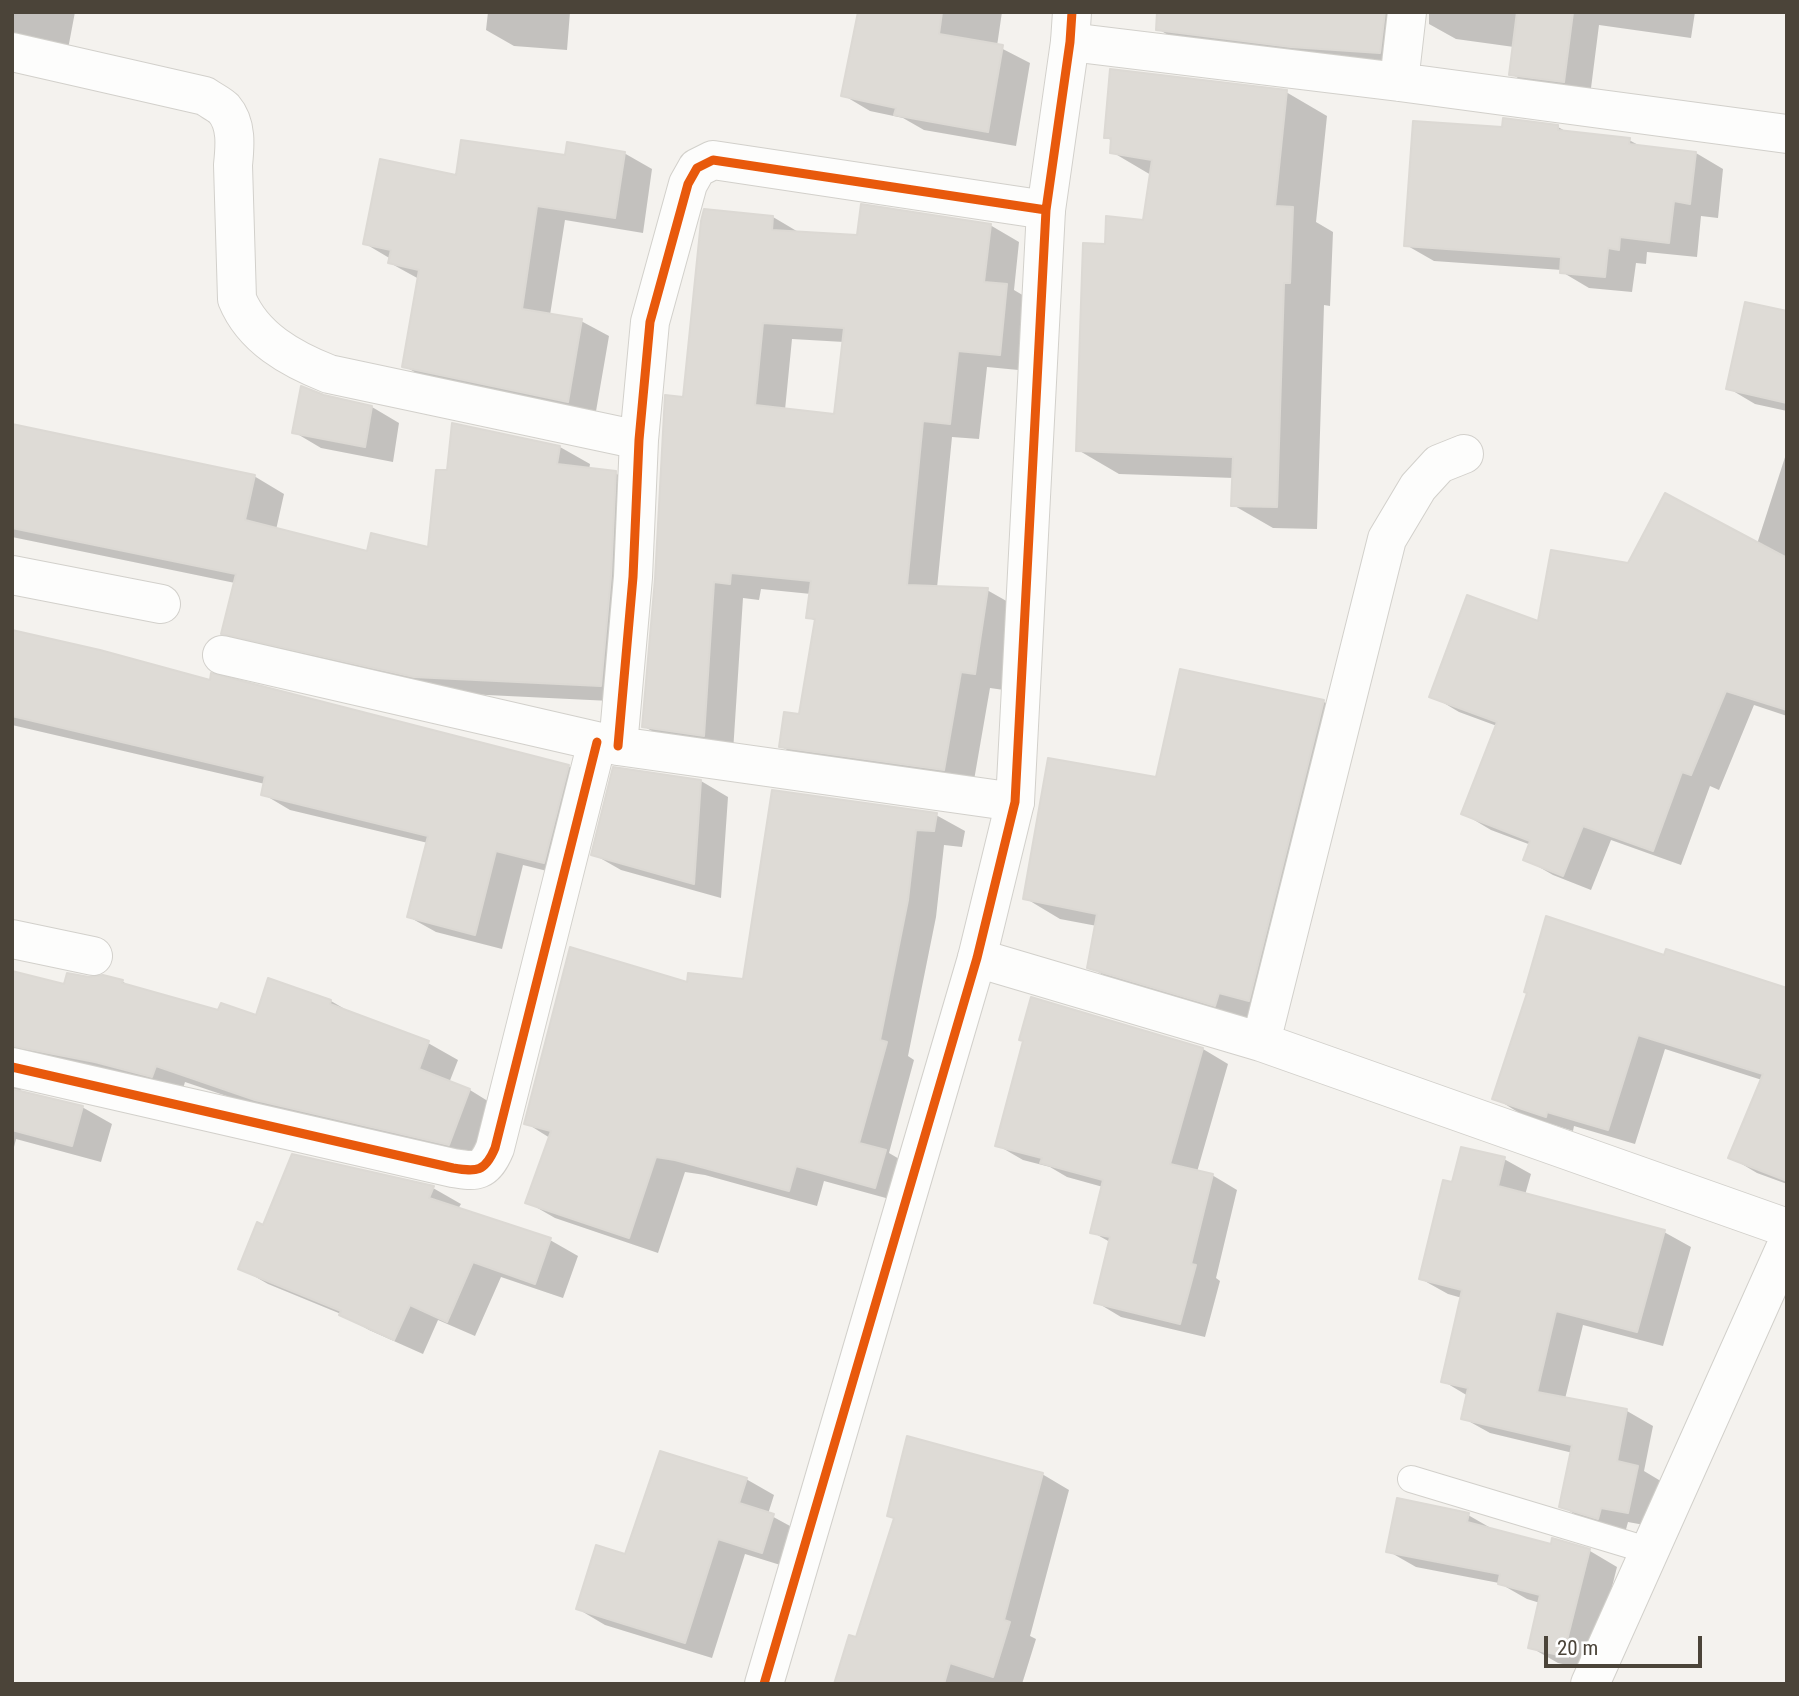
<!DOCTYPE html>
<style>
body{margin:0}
#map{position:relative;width:1799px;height:1696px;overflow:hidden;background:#f4f2ee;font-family:"Roboto Condensed",sans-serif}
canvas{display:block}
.frame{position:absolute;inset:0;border:14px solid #4b4439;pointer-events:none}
.scale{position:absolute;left:1544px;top:1636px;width:158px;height:32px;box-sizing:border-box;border:4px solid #4b4439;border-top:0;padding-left:9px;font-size:21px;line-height:24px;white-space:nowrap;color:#4b4439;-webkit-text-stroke:5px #fff;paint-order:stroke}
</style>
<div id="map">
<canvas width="1799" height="1696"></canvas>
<div class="frame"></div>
<div class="scale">20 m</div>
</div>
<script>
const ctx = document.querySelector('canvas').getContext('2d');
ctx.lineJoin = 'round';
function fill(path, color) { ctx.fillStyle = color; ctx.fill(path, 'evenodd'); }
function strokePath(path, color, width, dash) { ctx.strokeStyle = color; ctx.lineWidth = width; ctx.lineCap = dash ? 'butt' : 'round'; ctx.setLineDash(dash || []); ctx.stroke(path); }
fill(new Path2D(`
 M 12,12 L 75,12 L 68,49 L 12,35 Z
 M 488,12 L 570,12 L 567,50 L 514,46 L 486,30 Z
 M 860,12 L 1002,12 L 997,46 L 1030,63 L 1016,146 L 924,130 L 903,118 L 870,111 L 843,95 Z
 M 1158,12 L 1418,12 L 1406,67 L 1185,45 L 1158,29 Z
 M 1429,12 L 1695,12 L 1691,38 L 1599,25 L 1590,96 L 1537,89 L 1511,74 L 1514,47 L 1456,39 L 1429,24 Z
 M 1286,92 L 1327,116 L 1316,222 L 1333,232 L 1330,306 L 1324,305 L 1317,529 L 1273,528 L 1233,505 L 1234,478 L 1119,474 L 1078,450 L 1107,246 L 1145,222 L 1151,175 L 1112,152 L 1112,141 L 1106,137 Z
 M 1558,127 L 1569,133 L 1629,140 L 1642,147 L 1696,153 L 1723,169 L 1718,218 L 1701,216 L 1697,257 L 1647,252 L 1646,264 L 1636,263 L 1632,292 L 1589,288 L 1562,272 L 1562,270 L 1434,261 L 1406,245 L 1504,129 Z
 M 624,153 L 652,169 L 643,233 L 565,220 L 550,315 L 581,321 L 609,336 L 595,417 L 432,382 L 404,366 L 419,279 L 390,263 L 391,259 L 364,243 L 457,177 L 567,157 Z
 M 773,217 L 800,233 L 859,237 L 990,225 L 1019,242 L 1014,290 L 1036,303 L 1029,371 L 987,367 L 979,439 L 952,437 L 937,588 L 987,590 L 1017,607 L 1004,690 L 990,688 L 973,786 L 810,763 L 780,746 L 800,716 L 816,621 L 808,617 L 811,594 L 761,589 L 759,600 L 743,598 L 733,752 L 673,743 L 643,726 L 685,399 ZM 792,339 L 844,342 L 836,415 L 785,410 Z
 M 1787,312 L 1787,411 L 1755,404 L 1728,388 Z
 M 324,397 L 372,407 L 399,423 L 393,462 L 321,448 L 294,432 Z
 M 454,425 L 560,447 L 590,464 L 589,470 L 615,473 L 645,490 L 631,702 L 446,693 L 253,650 L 223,633 L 235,583 L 12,537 L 12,426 L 254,476 L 284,494 L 276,530 L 368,553 L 429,550 L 449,472 Z
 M 1787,451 L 1787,716 L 1754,705 L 1719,790 L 1710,786 L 1681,865 L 1611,840 L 1591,890 L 1553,875 L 1525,859 L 1531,845 L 1491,830 L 1464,814 L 1497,726 L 1459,712 L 1432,696 L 1629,565 L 1757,544 Z
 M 12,631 L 211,682 L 568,766 L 595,782 L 571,877 L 523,865 L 502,949 L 436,932 L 409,917 L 428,843 L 290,810 L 263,794 L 265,784 L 12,725 Z
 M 1324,702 L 1359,722 L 1251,1025 L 1125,987 L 1089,967 L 1097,926 L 1060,919 L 1025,898 L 1157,779 Z
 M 701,781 L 728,797 L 721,898 L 621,870 L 593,854 Z
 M 773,792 L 936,815 L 965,831 L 962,847 L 944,845 L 936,917 L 908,1056 L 914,1060 L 889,1153 L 913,1167 L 904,1203 L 824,1181 L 817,1206 L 705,1175 L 685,1172 L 658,1253 L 555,1218 L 527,1202 L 550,1138 L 526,1123 L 688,984 L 745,981 Z
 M 1665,958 L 1787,990 L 1787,1184 L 1757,1173 L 1730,1157 L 1762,1080 L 1665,1049 L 1635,1144 L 1574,1126 L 1573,1131 L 1521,1114 L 1495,1098 Z
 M 12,972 L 65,986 L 122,981 L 132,988 L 220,1012 L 257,1018 L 269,980 L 331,1001 L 355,1015 L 428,1043 L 458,1060 L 449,1083 L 470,1090 L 499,1108 L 479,1161 L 286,1116 L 185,1082 L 182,1092 L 20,1079 L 21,1093 L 82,1107 L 112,1124 L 101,1162 L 16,1139 L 12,1155 Z
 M 1032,999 L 1203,1049 L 1228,1064 L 1197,1172 L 1212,1175 L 1237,1190 L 1216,1278 L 1220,1281 L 1205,1337 L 1121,1317 L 1096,1302 L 1110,1242 L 1092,1232 L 1103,1187 L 1067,1177 L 1050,1167 L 1023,1160 L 997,1145 L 1025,1041 Z
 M 1504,1159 L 1531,1174 L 1525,1195 L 1664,1232 L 1691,1247 L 1663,1346 L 1583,1325 L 1565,1399 L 1627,1411 L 1653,1426 L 1644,1471 L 1664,1483 L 1655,1527 L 1628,1522 L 1625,1533 L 1588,1522 L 1561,1506 L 1573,1453 L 1490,1433 L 1463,1418 L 1468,1396 L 1443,1381 L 1462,1298 L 1448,1294 L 1421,1279 L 1453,1184 Z
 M 433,1188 L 461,1204 L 458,1209 L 550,1240 L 578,1256 L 563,1298 L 501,1277 L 475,1336 L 438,1320 L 423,1354 L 369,1330 L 341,1314 L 268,1284 L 240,1268 L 264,1227 Z
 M 1042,1474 L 1069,1490 L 1030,1636 L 1036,1639 L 1022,1684 L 836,1684 L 857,1639 L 896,1519 L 889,1515 Z
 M 746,1479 L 774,1495 L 768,1514 L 801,1532 L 790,1568 L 745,1554 L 712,1658 L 605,1625 L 578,1609 L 627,1556 Z
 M 1468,1515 L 1496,1531 L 1552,1546 L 1554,1540 L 1590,1551 L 1617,1567 L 1591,1670 L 1558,1663 L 1530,1647 L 1540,1603 L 1527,1599 L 1499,1583 L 1416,1567 L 1388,1551 Z`), '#0003');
const building = new Path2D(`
 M 858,12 L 942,12 L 939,34 L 1003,45 L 988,132 L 894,115 L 896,108 L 841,96 Z
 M 1157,12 L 1385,12 L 1380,53 L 1291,47 L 1156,30 Z
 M 1517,12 L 1573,12 L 1564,82 L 1509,75 Z
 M 1110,69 L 1287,90 L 1275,206 L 1293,207 L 1290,283 L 1284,283 L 1277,507 L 1231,506 L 1233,457 L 1076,451 L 1083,243 L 1105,244 L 1106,216 L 1143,220 L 1152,160 L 1110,153 L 1111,138 L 1104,138 Z
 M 1503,118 L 1558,125 L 1558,130 L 1630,138 L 1629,144 L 1696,152 L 1690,204 L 1674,201 L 1669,243 L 1620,237 L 1619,250 L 1608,248 L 1605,277 L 1560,273 L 1561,257 L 1404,246 L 1413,121 L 1502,127 Z
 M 461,140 L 565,155 L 567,142 L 625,152 L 615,218 L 537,206 L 522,309 L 582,319 L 568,402 L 402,367 L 419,270 L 388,263 L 391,250 L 363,244 L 380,159 L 456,175 Z
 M 861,204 L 991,224 L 984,282 L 1007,284 L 1000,355 L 958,351 L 950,424 L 923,421 L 907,585 L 988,588 L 975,674 L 961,672 L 944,770 L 779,747 L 784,712 L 799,714 L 815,619 L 806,618 L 811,581 L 731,573 L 730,584 L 714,582 L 704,736 L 642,727 L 655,579 L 665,395 L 683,397 L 701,221 L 704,209 L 773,216 L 772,230 L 857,235 ZM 763,323 L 844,328 L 834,414 L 755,405 Z
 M 1745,302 L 1787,311 L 1787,403 L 1726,389 Z
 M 301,386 L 324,395 L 372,406 L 365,447 L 292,433 Z
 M 452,423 L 560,446 L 557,464 L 616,471 L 611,576 L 601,686 L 414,677 L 221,634 L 236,574 L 12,528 L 12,424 L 255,475 L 245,520 L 367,551 L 371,533 L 428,547 L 436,470 L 447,470 Z
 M 1665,493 L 1787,558 L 1787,710 L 1726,691 L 1691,775 L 1682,772 L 1653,851 L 1583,826 L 1563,876 L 1523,860 L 1530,841 L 1461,814 L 1497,722 L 1429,697 L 1467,595 L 1538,621 L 1551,550 L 1628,563 Z
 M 12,630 L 100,650 L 210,680 L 211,673 L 569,765 L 544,863 L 496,851 L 475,935 L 407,917 L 428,836 L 261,795 L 265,776 L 12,716 Z
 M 1180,669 L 1324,700 L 1249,1001 L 1219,993 L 1215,1006 L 1087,968 L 1097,914 L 1023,899 L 1048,758 L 1156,777 Z
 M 613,767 L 701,780 L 694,884 L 591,855 Z
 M 772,790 L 937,813 L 934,831 L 916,830 L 908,900 L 880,1040 L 887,1042 L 859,1143 L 886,1150 L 875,1188 L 796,1166 L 789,1191 L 675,1160 L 656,1157 L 629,1238 L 525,1203 L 551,1131 L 524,1124 L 570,947 L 687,982 L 688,973 L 743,979 Z
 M 1546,916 L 1664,955 L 1666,949 L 1787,988 L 1787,1181 L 1728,1158 L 1763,1074 L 1638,1035 L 1608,1130 L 1547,1112 L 1546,1117 L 1492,1099 L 1527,993 L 1524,992 Z
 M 12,971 L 64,984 L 67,973 L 89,977 L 103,975 L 123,980 L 122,983 L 218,1010 L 221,1003 L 256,1015 L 268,978 L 331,1000 L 330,1004 L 429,1041 L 419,1069 L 470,1089 L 449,1145 L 255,1100 L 156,1066 L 152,1077 L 95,1062 L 12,1046 Z
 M 1031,997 L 1203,1048 L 1170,1164 L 1213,1174 L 1191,1264 L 1196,1265 L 1180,1324 L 1094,1303 L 1110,1237 L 1090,1233 L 1103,1180 L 1040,1163 L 1042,1158 L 995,1146 L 1023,1041 L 1019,1040 Z
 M 12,1089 L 83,1106 L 72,1146 L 12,1130 Z
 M 1461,1147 L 1505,1157 L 1498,1186 L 1665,1230 L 1637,1332 L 1556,1311 L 1537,1392 L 1627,1409 L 1617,1461 L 1638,1466 L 1628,1513 L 1601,1508 L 1598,1519 L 1559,1507 L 1572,1445 L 1461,1419 L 1468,1388 L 1441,1382 L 1462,1290 L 1419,1279 L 1443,1180 L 1452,1182 Z
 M 292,1154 L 434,1186 L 429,1198 L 551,1238 L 535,1284 L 473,1262 L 447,1322 L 410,1305 L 394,1340 L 339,1315 L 341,1311 L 238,1269 L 257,1222 L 263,1225 Z
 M 907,1436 L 1043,1473 L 1004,1620 L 1010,1622 L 993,1677 L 950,1663 L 944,1684 L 834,1684 L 849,1635 L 856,1637 L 894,1518 L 887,1516 Z
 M 660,1451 L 747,1478 L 739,1503 L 774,1514 L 762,1553 L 718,1539 L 685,1643 L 576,1609 L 596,1545 L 625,1554 Z
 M 1397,1498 L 1469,1513 L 1467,1522 L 1551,1544 L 1552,1538 L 1590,1549 L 1563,1656 L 1528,1648 L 1540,1595 L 1498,1584 L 1500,1574 L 1386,1552 Z`);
fill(building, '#dedbd6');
strokePath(building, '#dcd9d4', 2);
const service = new Path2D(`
 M 1411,1479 L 1650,1551`);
const minor = new Path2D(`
 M 1070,42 L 1399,82 L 1787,134
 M 12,52 L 205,96 C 210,100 219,104 224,109 C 237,124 235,146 233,165 L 237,299 C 253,338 291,359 329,374 L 639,440
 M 1399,82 L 1407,12
 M 12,575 L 161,604
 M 222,655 L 618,746 L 1015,802
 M 618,746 L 633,577 L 639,440 L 650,322 L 688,184 L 697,168 L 713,160 L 1046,210
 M 12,939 L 93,956
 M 977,958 L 1261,1042 L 1787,1228
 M 1261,1042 L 1387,539 L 1418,487 L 1439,464 L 1464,454
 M 12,1067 L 453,1168 C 477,1172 485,1172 495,1148 L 597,742
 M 1590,1684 L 1787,1244`);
const tertiary = new Path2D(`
 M 764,1684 L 977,958 L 1015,802 L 1046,210 L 1070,42 L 1072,12`);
strokePath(service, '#d2d0cb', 28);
strokePath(minor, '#d2d0cb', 40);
strokePath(tertiary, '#d2d0cb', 40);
strokePath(service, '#fdfdfc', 26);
strokePath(minor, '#fdfdfc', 38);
strokePath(tertiary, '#fdfdfc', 38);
strokePath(new Path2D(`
 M 618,746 L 633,577 L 639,440 L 650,322 L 688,184 L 697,168 L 713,160 L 1046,210
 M 12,1067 L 453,1168 C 477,1172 485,1172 495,1148 L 597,742
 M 764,1684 L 977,958 L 1015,802 L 1046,210 L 1070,42 L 1072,12`), '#e8590c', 9);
</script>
